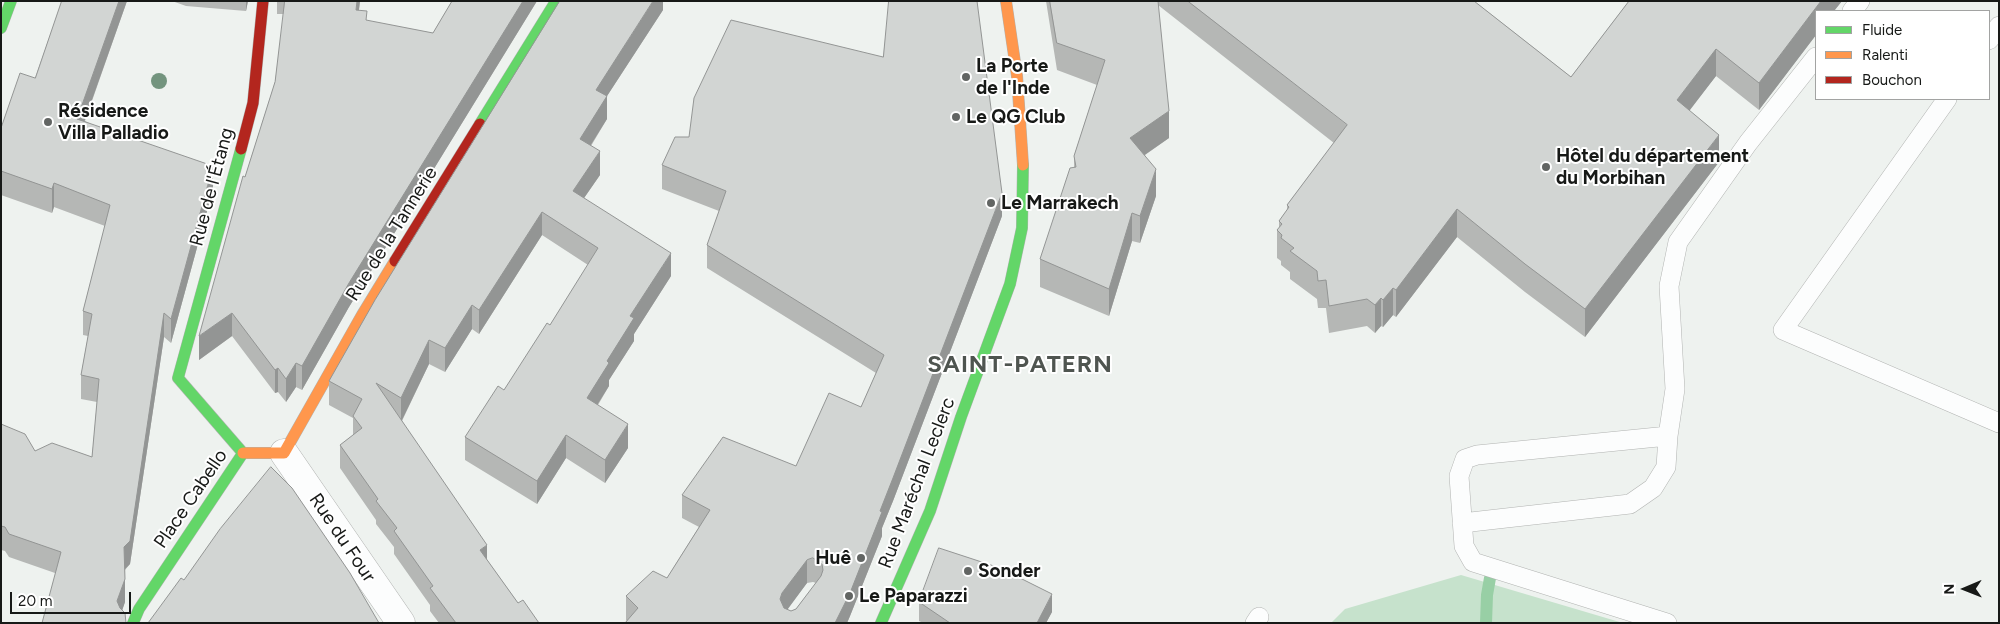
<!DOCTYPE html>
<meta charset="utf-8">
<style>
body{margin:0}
#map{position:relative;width:2000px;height:624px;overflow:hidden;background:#eef2ef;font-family:Figtree,sans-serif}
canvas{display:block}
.frame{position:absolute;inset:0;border:2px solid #171917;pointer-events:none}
.legend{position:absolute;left:1815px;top:10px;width:175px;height:90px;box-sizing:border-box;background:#fff;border:1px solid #a2a3a2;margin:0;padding:6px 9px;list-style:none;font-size:15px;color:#171917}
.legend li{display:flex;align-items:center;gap:10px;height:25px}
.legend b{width:25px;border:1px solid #a2a3a2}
.north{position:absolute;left:1940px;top:564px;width:50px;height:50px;-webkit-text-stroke:4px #fff;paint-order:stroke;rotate:269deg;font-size:14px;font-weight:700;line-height:20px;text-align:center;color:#171917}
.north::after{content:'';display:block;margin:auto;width:18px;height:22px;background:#171917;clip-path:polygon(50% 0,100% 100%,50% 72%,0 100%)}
.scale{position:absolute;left:10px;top:592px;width:121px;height:22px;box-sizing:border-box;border:2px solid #171917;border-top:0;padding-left:6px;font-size:15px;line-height:18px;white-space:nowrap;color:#171917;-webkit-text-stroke:4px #fff;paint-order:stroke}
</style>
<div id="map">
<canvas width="2000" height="624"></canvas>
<div class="frame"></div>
<ul class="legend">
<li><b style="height:6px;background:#63d668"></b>Fluide</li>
<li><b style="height:6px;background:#ff974d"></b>Ralenti</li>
<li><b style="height:6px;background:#b3261e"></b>Bouchon</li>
</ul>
<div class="north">N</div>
<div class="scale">20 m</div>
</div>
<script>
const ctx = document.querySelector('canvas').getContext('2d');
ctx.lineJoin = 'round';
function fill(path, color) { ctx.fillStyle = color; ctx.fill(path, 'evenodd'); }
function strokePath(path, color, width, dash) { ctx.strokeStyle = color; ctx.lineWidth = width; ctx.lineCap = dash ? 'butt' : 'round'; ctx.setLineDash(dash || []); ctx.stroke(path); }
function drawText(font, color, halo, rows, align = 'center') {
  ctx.font = font + ' Figtree,sans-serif'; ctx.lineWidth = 4; ctx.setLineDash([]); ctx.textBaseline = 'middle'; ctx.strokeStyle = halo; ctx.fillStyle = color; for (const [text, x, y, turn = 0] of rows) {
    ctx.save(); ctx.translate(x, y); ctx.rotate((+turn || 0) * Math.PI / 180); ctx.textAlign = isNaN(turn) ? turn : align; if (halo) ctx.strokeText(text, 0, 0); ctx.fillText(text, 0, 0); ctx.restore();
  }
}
fill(new Path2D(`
 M 1461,575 L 1623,623 L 1331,623 L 1345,609 Z`), '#c6e2cc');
strokePath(new Path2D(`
 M 1486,623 L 1487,595 L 1490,578`), '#98cfa5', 12);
const lane = new Path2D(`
 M 1852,11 L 1860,1
 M 1989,40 L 1999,26
 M 1947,99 L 1783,330 L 1999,423
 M 1462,523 L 1630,504 L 1653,488 L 1666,467 L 1668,436 L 1675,389 L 1669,286 L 1678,242 L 1748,143 L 1816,57
 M 1255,623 L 1259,617
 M 1667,623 L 1473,562 L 1464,546 L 1459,476 L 1465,459 L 1477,455 L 1668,436`);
const street = new Path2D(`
 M 284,453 L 401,623`);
const fast = new Path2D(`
 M 1,28 L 11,1
 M 480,124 L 556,1
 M 133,623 L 139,609 L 243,453 L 178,378 L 241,149
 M 881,623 L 930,511 L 961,417 L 1010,284 L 1022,228 L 1023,165`);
const slow = new Path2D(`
 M 1006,1 L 1017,76 L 1023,165
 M 243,453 L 284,453 L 362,315 L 395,261`);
const jam = new Path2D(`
 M 241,149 L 253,103 L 263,1
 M 395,261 L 480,124`);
strokePath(lane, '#b1b3b1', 20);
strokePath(street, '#b1b3b1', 29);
strokePath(fast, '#b1b3b1', 12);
strokePath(slow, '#b1b3b1', 12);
strokePath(jam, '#b1b3b1', 12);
strokePath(lane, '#fcfdfd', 19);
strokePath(street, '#fcfdfd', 28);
strokePath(fast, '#63d668', 11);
strokePath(slow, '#ff974d', 11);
strokePath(jam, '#b3261e', 11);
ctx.fillStyle = '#73947e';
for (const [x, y] of [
 [159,81]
]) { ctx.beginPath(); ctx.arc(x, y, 8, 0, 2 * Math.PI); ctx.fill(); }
fill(new Path2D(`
 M 62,1 L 127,1 L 85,121 L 213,189 L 171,343 L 164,337 L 130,564 L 125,570 L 125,602 L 122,610 L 55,573 L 9,557 L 5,551 L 1,550 L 1,424 L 35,451 L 92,457 L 97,402 L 81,399 L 81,375 L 88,336 L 83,335 L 83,311 L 105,226 L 54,207 L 52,213 L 1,195 L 1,128 L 35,78 Z
 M 172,1 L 248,1 L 246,11 L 186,6 Z
 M 277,1 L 360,1 L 359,10 L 367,21 L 433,33 L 452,1 L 537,1 L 349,307 L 302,390 L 296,387 L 286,402 L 278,392 L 275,393 L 232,336 L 199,360 L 245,177 L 275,82 L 284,14 L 277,14 Z
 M 663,1 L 663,10 L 607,96 L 607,119 L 591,146 L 600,175 L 584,198 L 671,276 L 634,334 L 634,341 L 609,380 L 609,386 L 598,405 L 628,448 L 605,483 L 566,458 L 537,504 L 465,460 L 465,437 L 504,390 L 550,325 L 588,265 L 542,235 L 479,334 L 472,329 L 445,372 L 429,364 L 402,421 L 487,560 L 518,603 L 539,623 L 439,623 L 430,611 L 430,605 L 394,554 L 394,547 L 376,524 L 376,520 L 340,468 L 340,445 L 353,435 L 353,418 L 329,405 L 329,381 Z
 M 1046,1 L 1474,1 L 1571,77 L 1629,1 L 1842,1 L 1834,11 L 1816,11 L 1816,35 L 1759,110 L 1716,76 L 1689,110 L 1719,162 L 1585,337 L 1525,292 L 1457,237 L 1396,317 L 1393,315 L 1383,327 L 1381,326 L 1375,333 L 1367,326 L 1329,333 L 1326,308 L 1318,308 L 1317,299 L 1290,279 L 1290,272 L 1281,265 L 1281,261 L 1277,258 L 1277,230 L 1279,228 L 1279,221 L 1287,210 L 1287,205 L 1334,143 L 1158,5 L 1169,138 L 1145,155 L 1156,196 L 1140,243 L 1132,241 L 1109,316 L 1040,287 L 1040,259 L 1074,167 L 1074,156 L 1097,85 L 1057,70 Z
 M 662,165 L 1002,216 L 893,501 L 882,528 L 882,536 L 850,616 L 847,623 L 625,623 L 627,621 L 626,620 L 626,596 L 667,578 L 699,527 L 682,518 L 682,495 L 796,466 L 861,407 L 876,373 L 707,268 L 707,245 L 719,211 L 662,189 ZM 813,582 L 816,583 L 796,609 L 791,611 L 787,609 L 807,583 Z
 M 919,602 L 1052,612 L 1046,623 L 923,623 L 919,621 Z`), '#b5b7b5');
fill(new Path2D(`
 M 119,1 L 127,1 L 77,142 L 77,119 Z
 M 246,1 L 248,1 L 246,11 Z
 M 357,1 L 360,1 L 356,33 L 356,10 Z
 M 523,1 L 537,1 L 349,307 L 302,390 L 302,366 L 349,283 Z
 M 653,1 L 663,1 L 663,10 L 596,113 L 596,90 Z
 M 1821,1 L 1842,1 L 1834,11 L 1816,11 L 1816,35 L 1759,110 L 1759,83 Z
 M 1716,49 L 1716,76 L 1677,127 L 1677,100 Z
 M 607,96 L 607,119 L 580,162 L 580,139 Z
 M 1169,111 L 1169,138 L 1130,165 L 1130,138 Z
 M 1719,135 L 1719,162 L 1585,337 L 1585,309 Z
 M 600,151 L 600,175 L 573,214 L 573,191 Z
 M 213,166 L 213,189 L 171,343 L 171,319 Z
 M 1156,169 L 1156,196 L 1140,243 L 1140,216 Z
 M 54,183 L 54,207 L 52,213 L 52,189 Z
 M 1002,193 L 1002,216 L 893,501 L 882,528 L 882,536 L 850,616 L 847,623 L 835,623 L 880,511 Z
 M 1457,209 L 1457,237 L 1396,317 L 1396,290 Z
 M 542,212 L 542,235 L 479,334 L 479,310 Z
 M 1132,213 L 1132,241 L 1109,316 L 1109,289 Z
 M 671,253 L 671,276 L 634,334 L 634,341 L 609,380 L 609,386 L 587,421 L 587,398 L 630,316 Z
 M 1393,288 L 1393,315 L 1383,327 L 1383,300 Z
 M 1381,298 L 1381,326 L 1375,333 L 1375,305 Z
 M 472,305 L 472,329 L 445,372 L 445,348 Z
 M 164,313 L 164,337 L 130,564 L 124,570 L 124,547 Z
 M 232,313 L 232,336 L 199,360 L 199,336 Z
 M 429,340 L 429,364 L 401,422 L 401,398 Z
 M 296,363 L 296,387 L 286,402 L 286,379 Z
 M 278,368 L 278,392 L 275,393 L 275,370 Z
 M 628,424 L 628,448 L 605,483 L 605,460 Z
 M 566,435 L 566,458 L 537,504 L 537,481 Z
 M 487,545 L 487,569 L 480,550 Z
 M 807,560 L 807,583 L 782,617 L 780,599 L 782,593 Z
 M 125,579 L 125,602 L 118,623 L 117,601 Z
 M 1052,594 L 1052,612 L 1046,623 L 1037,623 Z`), '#939594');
const building = new Path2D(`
 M 62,1 L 119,1 L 77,119 L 213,166 L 171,319 L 164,313 L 130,541 L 124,547 L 125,579 L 117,601 L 120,608 L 125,613 L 126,623 L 42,623 L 61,552 L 9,534 L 5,527 L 1,526 L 1,424 L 25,434 L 35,451 L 52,443 L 92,457 L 99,379 L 81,375 L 92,314 L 83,311 L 110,205 L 54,183 L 52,189 L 1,171 L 1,128 L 20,73 L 35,78 Z
 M 285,1 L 357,1 L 356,10 L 367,11 L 366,20 L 433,33 L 452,1 L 523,1 L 349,283 L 302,366 L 296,363 L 286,379 L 278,368 L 275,370 L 232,313 L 199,336 L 243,176 L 245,177 L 275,82 Z
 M 560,1 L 653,1 L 596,90 L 607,96 L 580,139 L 600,151 L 573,191 L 671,253 L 630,316 L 634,318 L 607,361 L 609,363 L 587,398 L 628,424 L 605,460 L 566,435 L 537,481 L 465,437 L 498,386 L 504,390 L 547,323 L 550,325 L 598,248 L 542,212 L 479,310 L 472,305 L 445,348 L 429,340 L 401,398 L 376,383 L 487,545 L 480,550 L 518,603 L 523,600 L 539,623 L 456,623 L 430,588 L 433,586 L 394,531 L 397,528 L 376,501 L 378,499 L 340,445 L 362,428 L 353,416 L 362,399 L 329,381 L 375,300 Z
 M 889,1 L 977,1 L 1002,193 L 893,478 L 880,511 L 882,512 L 850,593 L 835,623 L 625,623 L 638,608 L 626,596 L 653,571 L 667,578 L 710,510 L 682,495 L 723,437 L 796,466 L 829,393 L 861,407 L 884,355 L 707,245 L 726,191 L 662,165 L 675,137 L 689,137 L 694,98 L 731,20 L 883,57 ZM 813,558 L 822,564 L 823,570 L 821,576 L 796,609 L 791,611 L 784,608 L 780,599 L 782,593 L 807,560 Z
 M 1050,1 L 1158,1 L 1169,111 L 1130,138 L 1156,169 L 1140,216 L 1132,213 L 1109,289 L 1040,259 L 1070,168 L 1076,167 L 1074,156 L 1105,60 L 1057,43 Z
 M 1188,1 L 1474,1 L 1571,77 L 1629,1 L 1821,1 L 1759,83 L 1716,49 L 1677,100 L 1719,135 L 1585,309 L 1525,264 L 1457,209 L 1396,290 L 1393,288 L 1383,300 L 1381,298 L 1375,305 L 1367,299 L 1329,306 L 1326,280 L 1318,281 L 1317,271 L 1290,251 L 1294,248 L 1281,238 L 1282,235 L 1277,230 L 1282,224 L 1279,221 L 1289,207 L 1287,205 L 1347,125 Z
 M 271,467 L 292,488 L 350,573 L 379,623 L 148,623 L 181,578 L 184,580 L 220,529 Z
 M 939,548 L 1000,568 L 1052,594 L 1037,623 L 950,623 L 919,602 Z`);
fill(building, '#d2d5d3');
strokePath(building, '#939594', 1);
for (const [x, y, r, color] of [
 [966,77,5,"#626563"],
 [956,117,5,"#626563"],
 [48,122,5,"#626563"],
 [1546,167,5,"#626563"],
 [991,203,5,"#626563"],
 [861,558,5,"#626563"],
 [968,571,5,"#626563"],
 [849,596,5,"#626563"]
]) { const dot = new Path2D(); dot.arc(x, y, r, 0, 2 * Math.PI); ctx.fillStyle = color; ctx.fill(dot); strokePath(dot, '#fff', 2); }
drawText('bold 19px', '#171917', '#fff', [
 ["La Porte",976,66],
 ["de l'Inde",976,88],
 ["Résidence",58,111],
 ["Villa Palladio",58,133],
 ["Le QG Club",966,117],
 ["Hôtel du département",1556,156],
 ["du Morbihan",1556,178],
 ["Le Marrakech",1001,203],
 ["Huê",851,558,"right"],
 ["Sonder",978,571],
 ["Le Paparazzi",859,596]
], 'left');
drawText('19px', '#171917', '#fff', [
 ["Rue de l'Étang",212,187,-75],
 ["Rue de la Tannerie",392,234,-58],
 ["Rue Maréchal Leclerc",917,483,-69],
 ["Place Cabello",191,499,-56],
 ["Rue du Four",342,538,56]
]);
ctx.letterSpacing = '1px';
drawText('bold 24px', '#4f5550', '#fff', [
 ["SAINT-PATERN",1020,365]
]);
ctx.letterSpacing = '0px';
</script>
